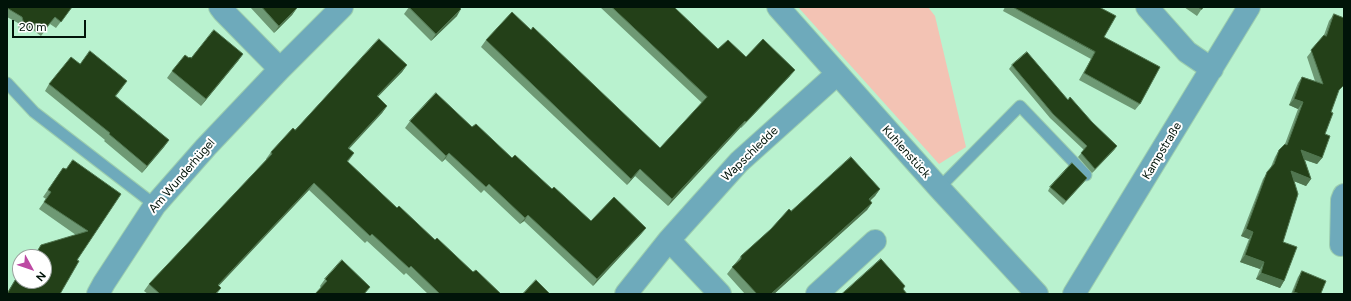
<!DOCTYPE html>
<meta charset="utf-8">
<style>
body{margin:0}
#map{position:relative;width:1351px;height:301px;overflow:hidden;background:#b9f2cf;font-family:Figtree,sans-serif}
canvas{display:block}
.frame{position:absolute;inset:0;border:8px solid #011409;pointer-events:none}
.north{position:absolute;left:12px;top:249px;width:40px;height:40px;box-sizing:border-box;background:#fff;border:1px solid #99a19d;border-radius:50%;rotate:130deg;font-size:11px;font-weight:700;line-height:16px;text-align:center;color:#011409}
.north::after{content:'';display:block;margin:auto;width:14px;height:18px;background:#bd49a3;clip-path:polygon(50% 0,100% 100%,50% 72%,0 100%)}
.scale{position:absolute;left:12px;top:20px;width:74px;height:18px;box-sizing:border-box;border:2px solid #011409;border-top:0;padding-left:5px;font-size:12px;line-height:14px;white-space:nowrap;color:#011409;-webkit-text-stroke:3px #fff;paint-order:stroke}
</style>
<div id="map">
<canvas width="1351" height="301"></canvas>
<div class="frame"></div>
<div class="north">N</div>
<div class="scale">20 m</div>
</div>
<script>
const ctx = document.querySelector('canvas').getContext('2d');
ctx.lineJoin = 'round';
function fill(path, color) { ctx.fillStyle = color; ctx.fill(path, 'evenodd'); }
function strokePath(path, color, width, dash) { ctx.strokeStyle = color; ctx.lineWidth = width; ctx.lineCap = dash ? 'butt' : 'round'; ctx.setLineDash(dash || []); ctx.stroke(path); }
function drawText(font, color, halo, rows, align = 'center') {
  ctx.font = font + ' Figtree,sans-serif'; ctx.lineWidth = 4; ctx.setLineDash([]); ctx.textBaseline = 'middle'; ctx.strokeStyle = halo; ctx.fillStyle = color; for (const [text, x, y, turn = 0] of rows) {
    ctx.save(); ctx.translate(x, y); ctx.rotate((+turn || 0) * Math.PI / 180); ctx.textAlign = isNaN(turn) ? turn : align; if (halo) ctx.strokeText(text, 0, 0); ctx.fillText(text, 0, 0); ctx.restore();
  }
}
fill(new Path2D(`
 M 798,7 L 928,7 L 935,16 L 966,147 L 939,164 Z`), '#f3c3b4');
const service = new Path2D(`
 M 7,83 L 34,112 L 155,205
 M 939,188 L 1020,106 L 1086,175`);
const minor = new Path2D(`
 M 220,7 L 223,11 L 280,69
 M 778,7 L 939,188 L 1037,294
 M 1147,7 L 1187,52 L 1212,69
 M 669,240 L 720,294
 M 1341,245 L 1342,200 L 1344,195
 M 98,294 L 104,283 L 155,205 L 206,147 L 280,69 L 342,7
 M 626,294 L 669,240 L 739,162 L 837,74
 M 817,294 L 875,241
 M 1074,294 L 1249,7`);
strokePath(service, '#9cceaf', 13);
strokePath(minor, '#9cceaf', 24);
strokePath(service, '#6eaabb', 11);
strokePath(minor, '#6eaabb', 22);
fill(new Path2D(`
 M 7,7 L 72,7 L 56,28 L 50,24 L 41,36 L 33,30 L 19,30 L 18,23 L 7,17 Z
 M 250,7 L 296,7 L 297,8 L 292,15 L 274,33 Z
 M 409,7 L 457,16 L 431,41 L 404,14 Z
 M 600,7 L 674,7 L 718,49 L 746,57 L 790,76 L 741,128 L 741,127 L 668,206 L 635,176 L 627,185 L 481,47 L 486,40 L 531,30 L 660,148 L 702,103 Z
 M 1005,7 L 1099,7 L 1104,37 L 1140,104 L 1135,110 L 1079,80 L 1091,59 L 1003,11 Z
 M 1184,7 L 1203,7 L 1197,16 Z
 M 1334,14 L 1338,92 L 1331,112 L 1325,134 L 1322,158 L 1317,164 L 1305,160 L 1311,179 L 1306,186 L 1294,181 L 1283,242 L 1284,281 L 1280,288 L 1256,279 L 1260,269 L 1240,262 L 1249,239 L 1241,236 L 1263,179 L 1270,169 L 1275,157 L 1279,150 L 1285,144 L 1298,109 L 1289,105 L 1298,83 L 1302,77 L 1315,81 L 1307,57 L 1324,35 L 1329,21 Z
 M 243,54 L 238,61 L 201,106 L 167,78 L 172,71 L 189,58 Z
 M 80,64 L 122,88 L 116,96 L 169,140 L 164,147 L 142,173 L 104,141 L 105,140 L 45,91 L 49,84 Z
 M 407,65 L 402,72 L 377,97 L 387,106 L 382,113 L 349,149 L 354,153 L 348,162 L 397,208 L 473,272 L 501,294 L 428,294 L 406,273 L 404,275 L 367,241 L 365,243 L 309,190 L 218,286 L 221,288 L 217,294 L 148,294 L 144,291 L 149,284 L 266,160 L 266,159 L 271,152 L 295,130 Z
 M 1012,65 L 1068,100 L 1117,146 L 1114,150 L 1092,173 L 1078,157 L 1084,150 L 1050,118 L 1009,69 Z
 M 410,121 L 472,127 L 591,221 L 646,228 L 641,234 L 593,286 L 524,221 L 520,224 L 484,190 L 481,193 L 445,159 L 442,162 L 405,128 Z
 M 63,168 L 121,194 L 77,260 L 7,294 L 7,293 L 16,278 L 20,272 L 20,281 L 44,257 L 33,257 L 41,245 L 76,235 L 39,209 L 46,199 L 43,197 Z
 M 1087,178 L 1084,182 L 1063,205 L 1048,191 L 1050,187 Z
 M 880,189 L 875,196 L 870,201 L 872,203 L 867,210 L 774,294 L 745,294 L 727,274 L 741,256 L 791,211 Z
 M 1302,271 L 1321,293 L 1323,294 L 1291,294 L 1298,277 Z
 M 325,279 L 365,294 L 321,288 L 320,286 Z`), '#6e9974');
fill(new Path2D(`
 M 297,8 L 292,15 L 274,33 L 279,26 Z
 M 461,9 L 457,16 L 431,41 L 436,34 Z
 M 24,24 L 37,24 L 33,30 L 19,30 Z
 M 243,54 L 238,61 L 201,106 L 206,99 Z
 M 407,65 L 402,72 L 372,103 L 377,96 Z
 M 795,70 L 790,76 L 741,128 L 746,122 Z
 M 127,81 L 122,88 L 110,103 L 115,96 Z
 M 1294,99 L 1303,102 L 1298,109 L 1289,105 Z
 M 387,106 L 382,113 L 343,155 L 348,148 Z
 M 745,121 L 741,127 L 668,206 L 672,199 Z
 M 169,140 L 164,147 L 142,173 L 147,166 Z
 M 1117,146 L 1114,150 L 1092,173 L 1095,169 Z
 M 1301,150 L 1322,158 L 1317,164 L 1297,157 Z
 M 449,153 L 445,159 L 442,162 L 446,156 Z
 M 640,169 L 635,176 L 627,185 L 631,179 Z
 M 1291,171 L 1311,179 L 1306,186 L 1286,178 Z
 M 1087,178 L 1084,182 L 1063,205 L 1066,201 Z
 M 314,183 L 309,190 L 213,292 L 218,285 Z
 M 880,189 L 875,196 L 864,206 L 869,199 Z
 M 872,203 L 867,210 L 774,294 L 771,294 Z
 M 528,215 L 524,221 L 520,224 L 525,218 Z
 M 646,228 L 641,234 L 593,286 L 597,279 Z
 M 1246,229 L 1253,232 L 1249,239 L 1241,236 Z
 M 1245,255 L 1264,262 L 1260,269 L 1240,262 Z
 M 1261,273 L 1284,281 L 1280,288 L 1256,279 Z
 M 1294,292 L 1300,294 L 1292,294 Z`), '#50754f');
const building = new Path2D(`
 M 7,7 L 72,7 L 61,22 L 55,17 L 45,29 L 37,24 L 24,24 L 22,17 L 7,8 Z
 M 262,7 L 296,7 L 297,8 L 279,26 Z
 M 409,7 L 459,7 L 461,9 L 436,34 Z
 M 612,7 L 674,7 L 718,49 L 728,40 L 746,57 L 763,39 L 795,70 L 746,122 L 745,121 L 672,199 L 640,169 L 631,179 L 486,40 L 512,12 L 531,30 L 533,27 L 660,148 L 707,97 Z
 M 1013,7 L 1099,7 L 1116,16 L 1104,37 L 1160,67 L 1140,104 L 1084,73 L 1095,52 Z
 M 1198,7 L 1203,7 L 1202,9 Z
 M 1334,14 L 1344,18 L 1344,85 L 1339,90 L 1331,112 L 1333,113 L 1325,134 L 1330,136 L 1322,158 L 1301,150 L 1311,179 L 1291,171 L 1298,194 L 1283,242 L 1297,247 L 1284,281 L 1261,273 L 1264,262 L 1245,255 L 1253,232 L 1246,229 L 1267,172 L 1274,164 L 1279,150 L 1285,144 L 1287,145 L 1303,102 L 1294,99 L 1302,77 L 1323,84 L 1311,50 L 1324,35 L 1326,36 Z
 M 214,30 L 243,54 L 206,99 L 172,71 L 185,55 L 189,58 L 190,57 L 191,58 Z
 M 379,39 L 407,65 L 377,96 L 387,106 L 348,148 L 354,153 L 347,161 L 397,208 L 399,206 L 435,240 L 437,238 L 473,272 L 476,270 L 501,294 L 440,294 L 411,266 L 409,268 L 372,234 L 370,236 L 314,183 L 218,285 L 221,288 L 215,294 L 160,294 L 149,284 L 272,154 L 271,152 L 293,128 L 295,130 Z
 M 90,51 L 127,81 L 115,96 L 169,140 L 147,166 L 109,134 L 110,133 L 49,84 L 71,57 L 80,64 Z
 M 1027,52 L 1068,100 L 1070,97 L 1092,122 L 1117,146 L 1095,169 L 1081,153 L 1087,146 L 1053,114 L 1012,65 Z
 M 436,93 L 472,127 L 476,124 L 512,158 L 515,155 L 552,189 L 554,187 L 591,221 L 614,197 L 646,228 L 597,279 L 528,215 L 525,218 L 489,184 L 486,187 L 449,153 L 446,156 L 410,121 Z
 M 851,157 L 880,189 L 869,199 L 872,203 L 771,294 L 757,294 L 732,267 L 741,259 L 741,256 L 771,229 L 789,209 L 791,211 Z
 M 73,160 L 121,194 L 77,260 L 79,261 L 60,294 L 7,294 L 20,272 L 20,281 L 44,281 L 44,257 L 34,257 L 41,245 L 88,231 L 44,202 L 51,192 L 48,190 L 63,168 L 66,169 Z
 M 1072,163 L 1087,178 L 1066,201 L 1050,187 Z
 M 881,259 L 905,286 L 903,289 L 907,294 L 842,294 Z
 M 342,260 L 370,287 L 364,294 L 315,294 L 327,281 L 325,279 Z
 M 1302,271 L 1326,281 L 1321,293 L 1323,294 L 1300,294 L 1294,292 Z
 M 536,280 L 550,294 L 523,294 Z`);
fill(building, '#234018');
strokePath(building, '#50754f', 1);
drawText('12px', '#011409', '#fff', [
 ["Kampstraße",1162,151,-59],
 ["Kuhlenstück",906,152,48],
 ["Wapschledde",750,154,-44],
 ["Am Wunderhügel",182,176,-49]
]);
</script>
